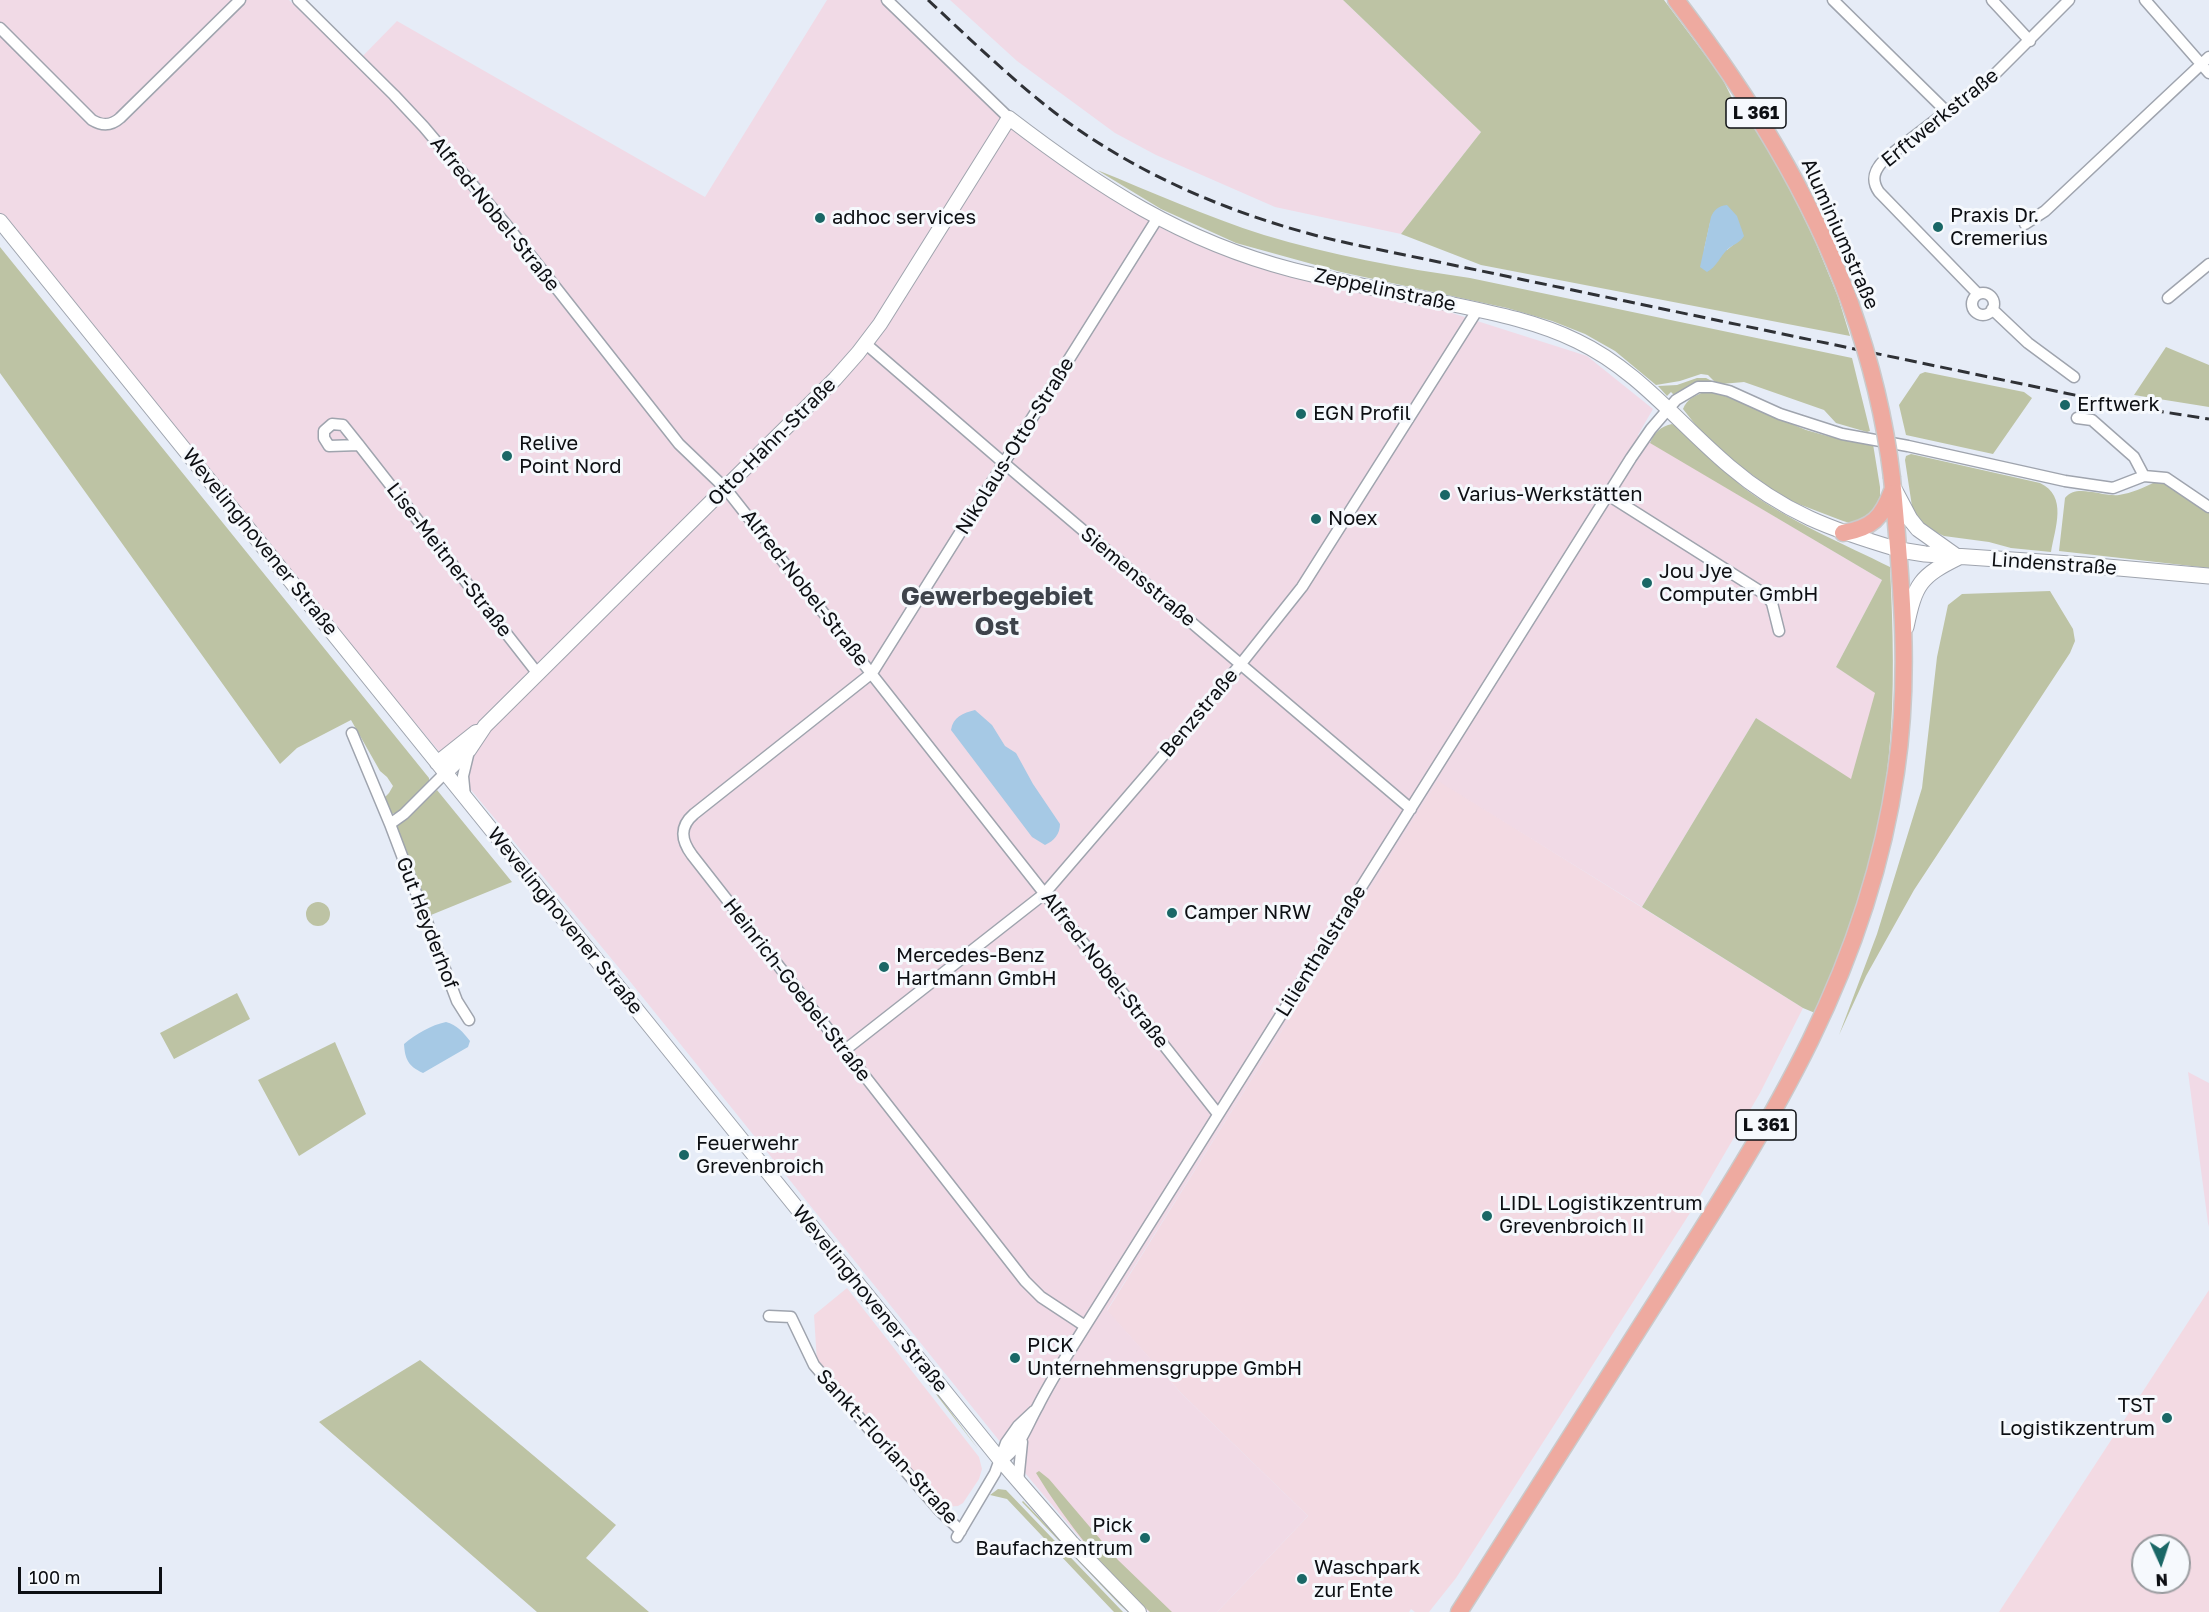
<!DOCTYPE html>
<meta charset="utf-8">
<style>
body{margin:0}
#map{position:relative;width:2209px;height:1612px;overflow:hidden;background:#e6ecf7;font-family:"Golos Text",sans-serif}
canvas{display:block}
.north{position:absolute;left:2131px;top:1534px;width:60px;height:60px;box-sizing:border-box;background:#f6f9fd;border:2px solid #999b9f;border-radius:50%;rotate:177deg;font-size:16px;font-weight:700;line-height:24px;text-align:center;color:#0d0f13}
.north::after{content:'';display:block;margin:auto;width:21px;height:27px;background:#1a6766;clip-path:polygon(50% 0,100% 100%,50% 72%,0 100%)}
.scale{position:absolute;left:18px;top:1567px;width:144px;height:27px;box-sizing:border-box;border:3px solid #0d0f13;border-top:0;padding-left:8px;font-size:18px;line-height:21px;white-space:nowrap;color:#0d0f13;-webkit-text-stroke:4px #f6f9fd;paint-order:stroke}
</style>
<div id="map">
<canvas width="2209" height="1612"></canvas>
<div class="north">N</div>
<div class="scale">100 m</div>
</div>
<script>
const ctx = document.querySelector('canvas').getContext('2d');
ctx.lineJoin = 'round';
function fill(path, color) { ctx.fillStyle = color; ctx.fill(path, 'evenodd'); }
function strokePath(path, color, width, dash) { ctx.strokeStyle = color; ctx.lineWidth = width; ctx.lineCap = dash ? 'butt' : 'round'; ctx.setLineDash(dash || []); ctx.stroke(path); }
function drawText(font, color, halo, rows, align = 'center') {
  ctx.font = font + ' "Golos Text",sans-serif'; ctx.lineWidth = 6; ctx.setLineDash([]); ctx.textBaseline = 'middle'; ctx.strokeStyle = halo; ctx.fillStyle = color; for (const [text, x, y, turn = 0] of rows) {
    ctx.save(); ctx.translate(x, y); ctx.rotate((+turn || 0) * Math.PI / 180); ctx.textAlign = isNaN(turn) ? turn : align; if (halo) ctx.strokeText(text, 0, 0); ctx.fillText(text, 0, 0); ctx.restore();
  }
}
fill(new Path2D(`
 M 1438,780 L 1803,1008 L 1760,1093 L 1690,1213 L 1456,1578 L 1429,1612 L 1415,1612 L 1411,1609 L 1409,1612 L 1217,1612 L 1308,1516 L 1181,1393 L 1107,1311 Z
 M 847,1288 L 979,1457 L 982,1469 L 979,1479 L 963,1503 L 958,1506 L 944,1507 L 939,1504 L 817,1362 L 814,1315 Z
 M 2209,1290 L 2209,1612 L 1999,1612 ZM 2143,1546 L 2179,1546 L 2179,1582 L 2143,1582 Z`), '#f3dae3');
fill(new Path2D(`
 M 0,0 L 289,0 L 355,64 L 397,21 L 705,197 L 827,0 L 882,0 L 991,108 L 1035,145 L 1128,208 L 1169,232 L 1269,270 L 1334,287 L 1430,306 L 1587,356 L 1653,409 L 1638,435 L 1882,580 L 1836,667 L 1876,693 L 1851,780 L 1756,718 L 1642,907 L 1438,781 L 1107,1310 L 1181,1393 L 1308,1516 L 1217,1612 L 1149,1612 L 1125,1591 L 1030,1479 L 620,969 L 377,677 L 0,214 Z
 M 950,0 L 1343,0 L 1481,132 L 1401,234 L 1275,207 L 1156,155 L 1115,133 L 1017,61 Z
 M 2188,1072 L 2209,1083 L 2209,1227 L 2208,1223 Z`), '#f1dae6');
fill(new Path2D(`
 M 1343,0 L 1664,0 L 1721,76 L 1743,120 L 1757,130 L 1789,187 L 1815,241 L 1838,297 L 1850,336 L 1481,265 L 1401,234 L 1481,132 ZM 1710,223 L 1733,245 L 1727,250 L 1704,250 Z
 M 1097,170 C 1152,192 1207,217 1264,235 C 1331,255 1400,268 1470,278 L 1852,358 L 1870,431 L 1867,432 L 1836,423 L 1824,410 L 1744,382 L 1721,384 L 1715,382 L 1708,375 L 1701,374 L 1680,381 L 1656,385 L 1615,351 L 1585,334 L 1552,321 L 1507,308 L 1341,272 L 1236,243 L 1161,209 Z
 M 0,247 L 429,778 L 429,782 L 397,813 L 391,814 L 382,800 L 389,793 L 393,786 L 387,777 L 380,771 L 351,720 L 297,748 L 280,764 L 0,373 Z
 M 2166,347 L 2209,365 L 2209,407 L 2134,395 Z
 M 1925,372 L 2024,392 L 2032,398 L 1993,454 L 1906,435 L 1899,405 L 1920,374 Z
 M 1697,378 L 1706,378 L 1712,381 L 1696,382 L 1674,395 L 1671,392 L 1667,396 L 1658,386 L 1677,385 Z
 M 1704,392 L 1716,393 L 1725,396 L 1806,430 L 1831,437 L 1873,444 L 1880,487 L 1880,501 L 1870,518 L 1853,524 L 1843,521 L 1796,503 L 1777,493 L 1728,457 L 1702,433 L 1683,409 C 1687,399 1694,396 1704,392 Z
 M 1672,424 C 1701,440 1721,471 1748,491 C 1789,521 1844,544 1890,567 C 1893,630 1895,692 1889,754 C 1880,843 1851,932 1815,1013 L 1803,1008 L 1642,907 L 1756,718 L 1851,779 L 1875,693 L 1836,667 L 1882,580 L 1650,443 C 1654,433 1661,426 1672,424 Z
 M 1911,454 L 2040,483 C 2068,496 2055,528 2051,552 L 2011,548 L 1989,542 L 1944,536 L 1925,527 L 1913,513 L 1905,460 L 1906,456 Z
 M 2155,482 L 2168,482 L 2209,510 L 2209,568 L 2059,551 L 2065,498 C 2076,483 2102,497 2119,495 C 2132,493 2143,488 2155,482 Z
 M 2050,591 L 2073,629 L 2075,641 L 2070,653 L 1914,890 L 1866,976 L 1839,1035 L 1877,934 L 1922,788 L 1937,657 L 1948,605 L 1962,594 Z
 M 437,790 L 512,882 L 431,915 L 396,826 Z
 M306 914a12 12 0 1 1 24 0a12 12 0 1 1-24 0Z
 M 237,993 L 250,1019 L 174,1059 L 160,1033 Z
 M 335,1042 L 366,1114 L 299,1156 L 258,1080 Z
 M 696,1094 L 918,1367 L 978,1449 L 883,1325 Z
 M 420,1360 L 616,1525 L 586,1558 L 649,1612 L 537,1612 L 319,1422 Z
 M 1039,1471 L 1049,1479 L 1118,1560 L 1172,1612 L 1150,1612 C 1106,1572 1067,1524 1036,1473 Z
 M 998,1489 L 1006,1490 L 1123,1612 L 1114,1612 L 1112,1610 L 1007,1499 L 990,1495 Z
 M 1023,1501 L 1131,1612 L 1128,1612 L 1119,1604 L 1022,1502 Z`), '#bdc3a4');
fill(new Path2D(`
 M 1727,205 L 1737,216 L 1744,236 C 1740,243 1734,244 1728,249 C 1720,256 1717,267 1707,272 L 1700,267 L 1711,217 C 1714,210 1718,206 1727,205 Z
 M 975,710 L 992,725 L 1005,746 L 1016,753 L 1033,784 L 1060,824 C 1060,834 1054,841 1045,845 L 1032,837 L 951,730 C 953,717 963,713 975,710 Z
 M 446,1022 C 457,1025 463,1032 470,1041 L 468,1047 L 423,1073 C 408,1066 405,1059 404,1044 C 416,1034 431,1025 446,1022 Z`), '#a6c9e5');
const minor = new Path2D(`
 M 298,0 L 394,95 L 424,127 L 509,228 L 679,444 L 726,489 L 1218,1114
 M 887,0 L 1009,118
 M 1833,0 L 1947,112
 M 1992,0 L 2030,41
 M 2145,0 L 2209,73
 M 0,28 L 92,120 C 102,126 111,126 120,118 L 240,0
 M 2025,224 L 2045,211 L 2209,57
 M1972 304a11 11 0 1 1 22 0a11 11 0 1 1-22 0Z
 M 1978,294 L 1879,192 C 1870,179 1875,169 1885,159 L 1994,75 L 2069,0
 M 2168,298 L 2209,264
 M 1992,309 L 2028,343 L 2074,377
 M 866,344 L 1005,464 L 1411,809
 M 2077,418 L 2092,420 L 2134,457 L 2144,476 L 2166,478 L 2209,507
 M 359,445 L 329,446 L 324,438 L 324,431 L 332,424 L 343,425 L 359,445 L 538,674
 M 1608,495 L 1766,595 L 1772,603 L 1779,631
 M 352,733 L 390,824
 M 445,773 L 404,814 L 390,824 L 457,1001 L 469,1020
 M 465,797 L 463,776 L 469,751
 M 845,1050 L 1044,894 L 1149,772 L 1240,665 L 1302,587 L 1478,309
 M 769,1316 L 791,1317 L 814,1365 L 939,1510 L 961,1531
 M 1085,1326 L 1041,1297 L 1025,1281 L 692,855 C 681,840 679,827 694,814 L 872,673 L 1157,219
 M 1001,1461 C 1021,1447 1026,1427 1038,1406 C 1046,1390 1055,1375 1064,1360 L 1631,458 L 1651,429 L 1676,400 L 1698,387 L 1712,387 L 1729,391 L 1780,414 L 1842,434 L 1908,446 L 2065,481 L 2113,488 L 2144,476
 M 1018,1482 L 1022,1442
 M 957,1537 L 995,1473 L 1006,1443 L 1018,1426 L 1034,1411`);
const tertiary = new Path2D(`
 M 0,221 L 1001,1461 L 1072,1543 L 1139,1612
 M 437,763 L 476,732
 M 445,773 L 469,750 L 485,726 L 835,379 L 858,353 L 880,324 L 1009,118 C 1099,187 1181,241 1293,270 C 1345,283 1398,293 1451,304 C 1494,313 1538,322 1577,341 C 1638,370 1678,423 1729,466 C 1784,513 1832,530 1900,550`);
const secondary = new Path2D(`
 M 1893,487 L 1910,519 L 1918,529 L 1956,556
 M 1900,550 L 1925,554 L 2085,565 L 2209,576
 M 1906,627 C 1915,584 1920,576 1959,557`);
const primary = new Path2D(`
 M 1676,0 C 1747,93 1810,192 1850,303
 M 1843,533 C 1872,528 1882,518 1892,491
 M 1459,1612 C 1526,1506 1594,1400 1661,1294 C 1768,1126 1867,974 1896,772 C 1911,672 1901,578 1892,478`);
strokePath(minor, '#9fa4ae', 13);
strokePath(tertiary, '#9fa4ae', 16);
strokePath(secondary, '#9fa4ae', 17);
strokePath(primary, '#cacacb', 19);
strokePath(minor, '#fff', 10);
strokePath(tertiary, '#fff', 14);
strokePath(secondary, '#fff', 15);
strokePath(primary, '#eeaaa0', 16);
strokePath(new Path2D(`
 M 928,0 C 969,38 1010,78 1054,112 C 1129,169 1216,208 1307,233 C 1339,242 1372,248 1405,255 L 2132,407 L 2209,419`), '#2f3136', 3, [12, 6]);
const primaryBridge = new Path2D(`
 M 1850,303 C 1870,359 1885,419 1892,478`);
strokePath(primaryBridge, '#cacacb', 19, []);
strokePath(primaryBridge, '#eeaaa0', 16);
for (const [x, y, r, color] of [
 [820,218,6,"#1a6766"],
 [1938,227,6,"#1a6766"],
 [2065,405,6,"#1a6766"],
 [1301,414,6,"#1a6766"],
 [507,456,6,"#1a6766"],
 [1445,495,6,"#1a6766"],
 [1316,519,6,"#1a6766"],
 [1647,583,6,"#1a6766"],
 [1172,913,6,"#1a6766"],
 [884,967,6,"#1a6766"],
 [684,1155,6,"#1a6766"],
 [1487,1216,6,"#1a6766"],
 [1015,1358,6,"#1a6766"],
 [2167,1418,6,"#1a6766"],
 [1145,1538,6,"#1a6766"],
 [1302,1579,6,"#1a6766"]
]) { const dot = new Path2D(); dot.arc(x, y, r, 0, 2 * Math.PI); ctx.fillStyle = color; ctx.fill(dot); strokePath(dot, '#f6f9fd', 2); }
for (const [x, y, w] of [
 [1756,113,60],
 [1766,1125,60]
]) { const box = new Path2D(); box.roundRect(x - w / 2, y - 15, w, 30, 4.5); ctx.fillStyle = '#f6f9fd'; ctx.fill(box); strokePath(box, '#0d0f13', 1.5); }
drawText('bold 18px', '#0d0f13', null, [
 ["L 361",1756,113],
 ["L 361",1766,1125]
]);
drawText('20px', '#0d0f13', '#f6f9fd', [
 ["Erftwerkstraße",1940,118,-39],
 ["Alfred-Nobel-Straße",495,214,51],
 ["Aluminiumstraße",1840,234,66],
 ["Zeppelinstraße",1385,290,12],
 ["Otto-Hahn-Straße",772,442,-45],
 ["Nikolaus-Otto-Straße",1015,446,-58],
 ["Wevelinghovener Straße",260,542,51],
 ["Lise-Meitner-Straße",449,560,52],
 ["Lindenstraße",2054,564,4],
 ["Siemensstraße",1138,577,40],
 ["Alfred-Nobel-Straße",805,588,52],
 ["Benzstraße",1199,713,-50],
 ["Wevelinghovener Straße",565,921,51],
 ["Gut Heyderhof",427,923,69],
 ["Lilienthalstraße",1321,951,-58],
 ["Alfred-Nobel-Straße",1105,970,52],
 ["Heinrich-Goebel-Straße",797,990,52],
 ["Wevelinghovener Straße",870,1299,51],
 ["Sankt-Florian-Straße",887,1447,48]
]);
drawText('20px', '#0d0f13', '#f6f9fd', [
 ["Praxis Dr.",1950,216],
 ["Cremerius",1950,239],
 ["adhoc services",832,218],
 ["Erftwerk",2077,405],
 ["EGN Profil",1313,414],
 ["Relive",519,444],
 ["Point Nord",519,467],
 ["Varius-Werkstätten",1457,495],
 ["Noex",1328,519],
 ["Jou Jye",1659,572],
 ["Computer GmbH",1659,595],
 ["Camper NRW",1184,913],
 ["Mercedes-Benz",896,956],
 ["Hartmann GmbH",896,979],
 ["Feuerwehr",696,1144],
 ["Grevenbroich",696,1167],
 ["LIDL Logistikzentrum",1499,1204],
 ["Grevenbroich II",1499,1227],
 ["PICK",1027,1346],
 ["Unternehmensgruppe GmbH",1027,1369],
 ["TST",2155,1406,"right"],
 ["Logistikzentrum",2155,1429,"right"],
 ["Pick",1133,1526,"right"],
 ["Baufachzentrum",1133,1549,"right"],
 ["Waschpark",1314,1568],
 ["zur Ente",1314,1591]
], 'left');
drawText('bold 26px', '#3e434b', '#f6f9fd', [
 ["Gewerbegebiet",997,597],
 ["Ost",997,627]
]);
</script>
